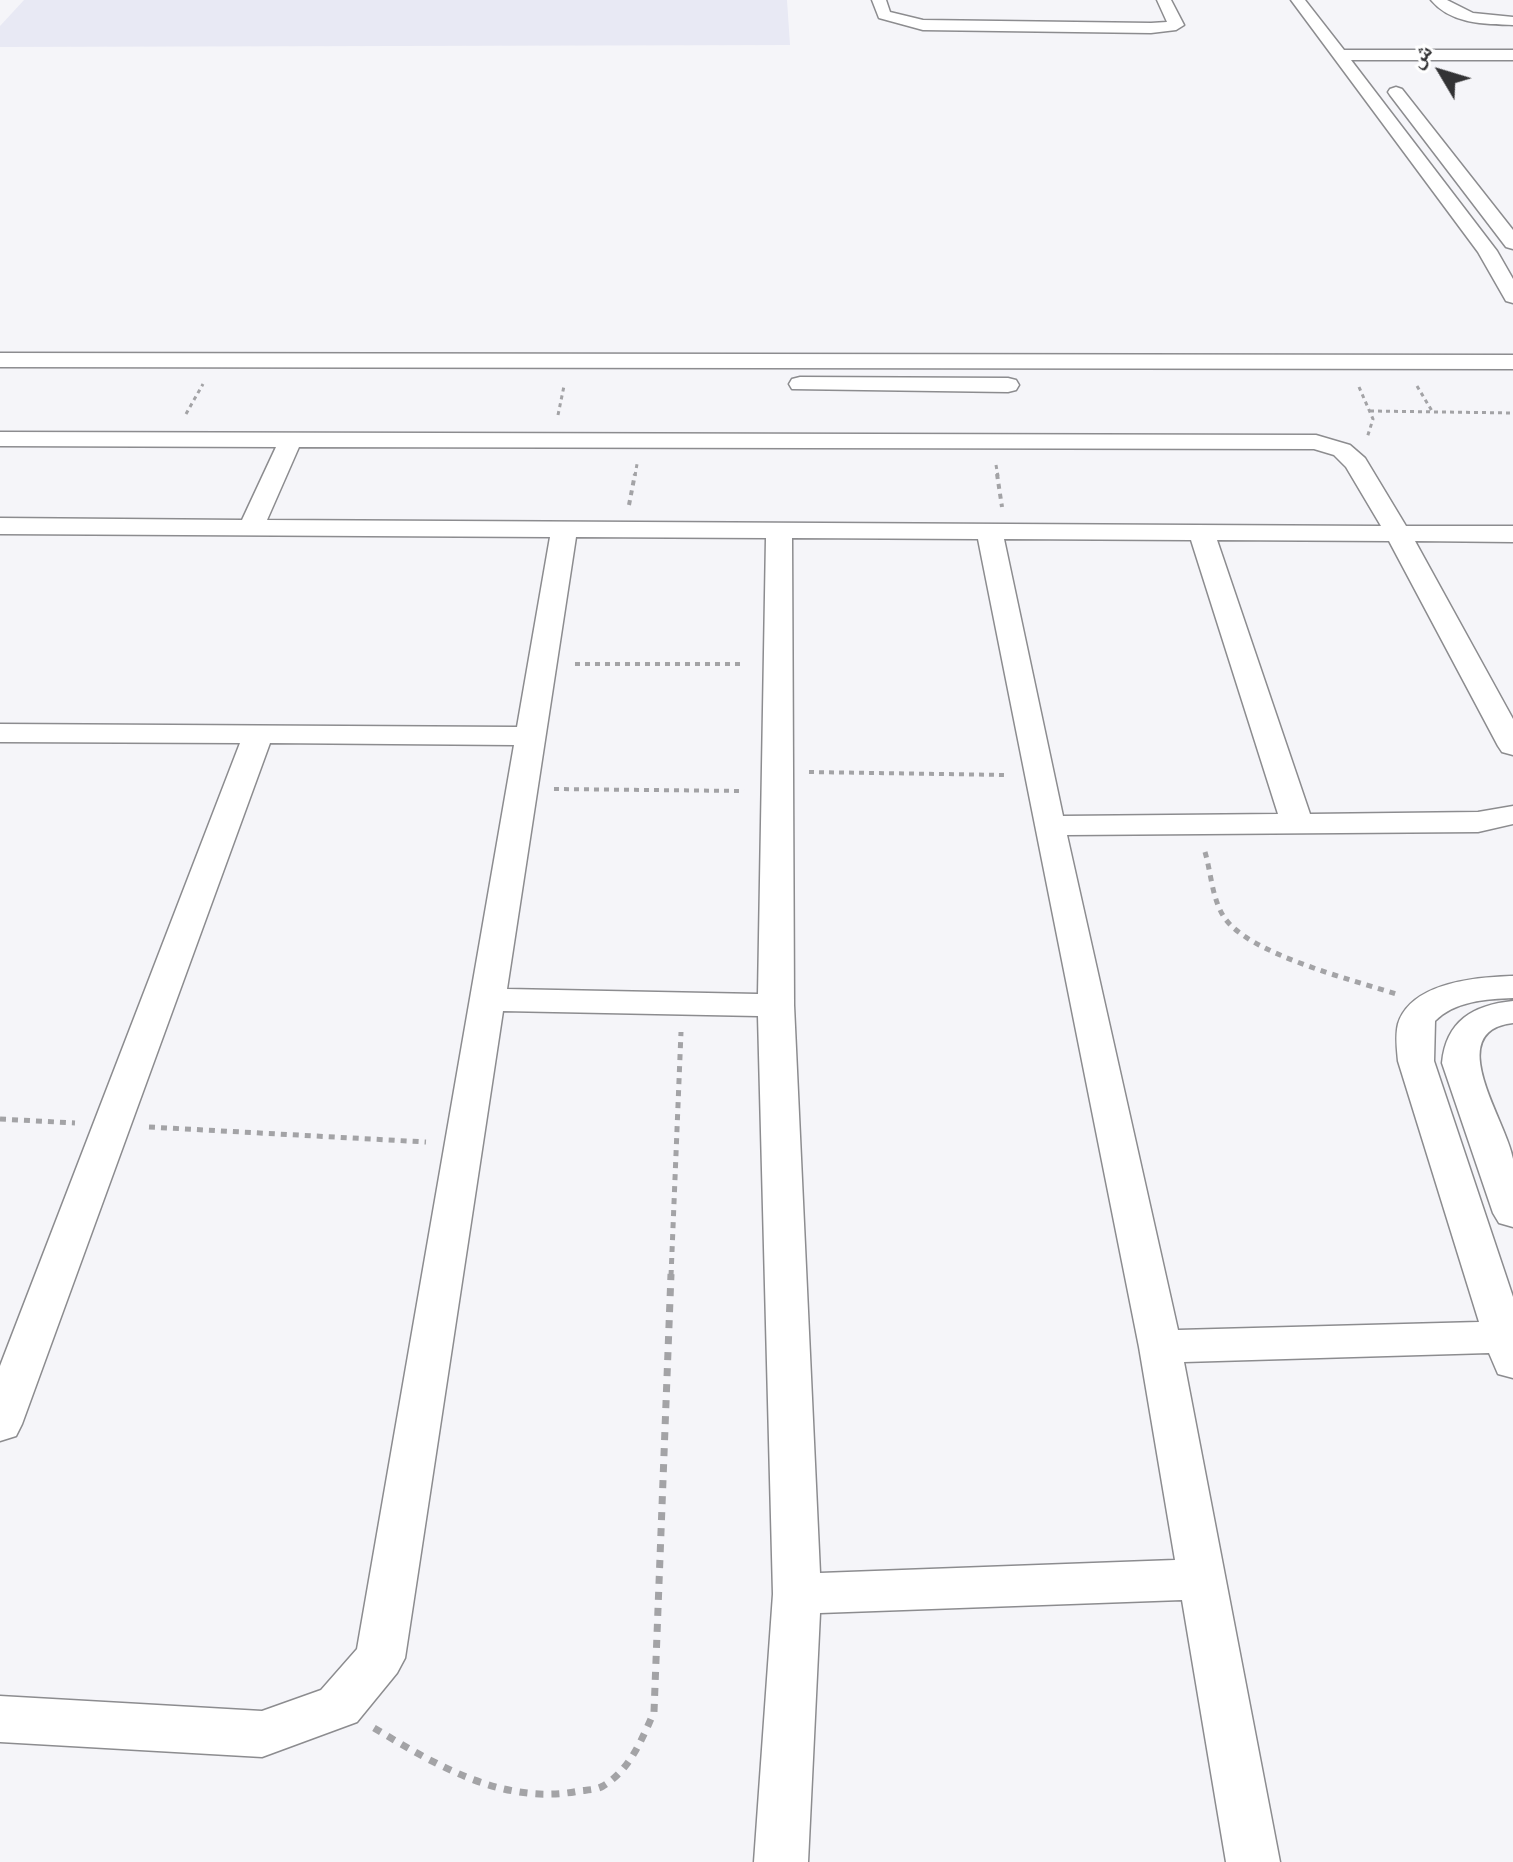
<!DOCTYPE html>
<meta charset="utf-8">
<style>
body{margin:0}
#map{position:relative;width:1513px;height:1862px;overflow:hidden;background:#f5f5f9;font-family:Georgia,"Noto Naskh Arabic",serif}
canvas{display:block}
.north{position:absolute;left:1401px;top:32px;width:80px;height:80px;-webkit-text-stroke:6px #fff;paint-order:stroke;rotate:308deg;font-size:22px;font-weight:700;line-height:32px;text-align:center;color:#333335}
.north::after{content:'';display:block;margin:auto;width:28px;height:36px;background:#333335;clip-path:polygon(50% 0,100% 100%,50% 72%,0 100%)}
</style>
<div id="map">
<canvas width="1513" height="1862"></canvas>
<div class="north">ش</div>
</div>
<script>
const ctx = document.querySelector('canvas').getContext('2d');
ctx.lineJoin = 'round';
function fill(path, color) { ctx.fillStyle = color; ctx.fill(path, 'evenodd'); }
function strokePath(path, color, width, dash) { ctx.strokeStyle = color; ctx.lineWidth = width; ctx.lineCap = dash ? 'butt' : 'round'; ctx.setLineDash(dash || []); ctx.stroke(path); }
fill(new Path2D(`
 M 24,0 L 787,0 L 790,45 L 0,47 L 0,26 Z`), '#e8e9f4');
const street = new Path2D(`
 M 872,0 L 886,0 L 890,12 L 923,20 L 1151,23 L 1167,22 L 1157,0 L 1171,0 L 1184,25 L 1176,30 L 1151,33 L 923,30 L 879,18 Z
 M 1291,0 L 1305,0 L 1344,50 L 1513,50 L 1513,60 L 1351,60 L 1497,251 L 1513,279 L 1513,303 L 1506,301 L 1478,252 Z
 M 1431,0 L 1447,0 L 1473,13 L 1513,17 L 1513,25 C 1484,24 1451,24 1431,0 Z
 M 1396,87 L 1402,89 L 1513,230 L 1513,249 L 1506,247 L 1390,95 L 1388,92 L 1390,89 Z
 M 0,353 L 1513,355 L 1513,369 L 0,367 Z
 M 800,377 L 1008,378 L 1016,380 L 1019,385 L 1016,390 L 1008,392 L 792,389 L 789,384 L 792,379 Z
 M 0,432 L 1316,435 L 1350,445 L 1365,458 L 1406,526 L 1513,526 L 1513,542 L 1415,541 L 1513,719 L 1513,755 L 1502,752 L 1498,746 L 1389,541 L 1217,540 L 1310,814 L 1478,812 L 1513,806 L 1513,824 L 1478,832 L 1067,835 L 1178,1330 L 1479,1322 L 1398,1061 C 1397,1049 1395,1036 1398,1024 C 1411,982 1477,977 1513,976 L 1513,998 C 1486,999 1455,1001 1435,1021 L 1434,1061 L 1513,1297 L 1513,1378 L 1498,1374 L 1489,1353 L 1184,1362 L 1280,1862 L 1226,1862 L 1182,1600 L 820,1613 L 808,1862 L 754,1862 L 773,1594 L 758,1016 L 503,1011 L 405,1658 L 397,1673 L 357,1722 L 262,1757 L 0,1742 L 0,1696 L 262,1711 L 321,1690 L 357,1649 L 514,745 L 270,743 L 22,1424 L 16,1436 L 0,1441 L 0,1366 L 240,743 L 0,742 L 0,724 L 517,727 L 550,537 L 0,534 L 0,518 L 242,520 L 276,447 L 0,446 ZM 299,447 L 1314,449 L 1334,455 L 1346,467 L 1381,526 L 267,520 ZM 576,537 L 766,538 L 758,994 L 507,989 ZM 792,538 L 978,539 L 1139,1347 L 1175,1560 L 820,1573 L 794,1005 ZM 1004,539 L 1191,540 L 1278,814 L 1063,816 Z
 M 1513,1001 L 1513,1023 C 1441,1031 1507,1121 1513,1159 C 1513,1180 1513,1205 1513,1227 L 1499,1223 L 1493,1213 L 1442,1063 C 1446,1021 1473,1005 1513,1001 Z`);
strokePath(street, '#8c8c8f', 3);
strokePath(new Path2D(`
 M 1417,386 L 1432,411
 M 1359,387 L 1373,419 L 1367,438
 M 1370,411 L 1513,413
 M 186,414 L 203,384
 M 558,415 L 564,386
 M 996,465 L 998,476
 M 635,476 L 637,464`), '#a3a3a6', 3, [4, 4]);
strokePath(new Path2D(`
 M 997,474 L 1002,507
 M 629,505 L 635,474
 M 575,664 L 745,664
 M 809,772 L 1007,775
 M 554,789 L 744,791`), '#a3a3a6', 4, [5, 5]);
strokePath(new Path2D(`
 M 1205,852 C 1211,872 1212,899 1224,917 C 1248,954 1353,980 1396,994
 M 0,1119 L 75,1123
 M 149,1127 L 426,1142
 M 671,1276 L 681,1032`), '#a3a3a6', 5, [6, 6]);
strokePath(new Path2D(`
 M 374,1728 C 436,1765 504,1806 579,1791 C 586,1790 597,1790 603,1786 C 630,1770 642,1739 654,1712 L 671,1274`), '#a3a3a6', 7, [8, 8]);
fill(street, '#fff');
</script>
